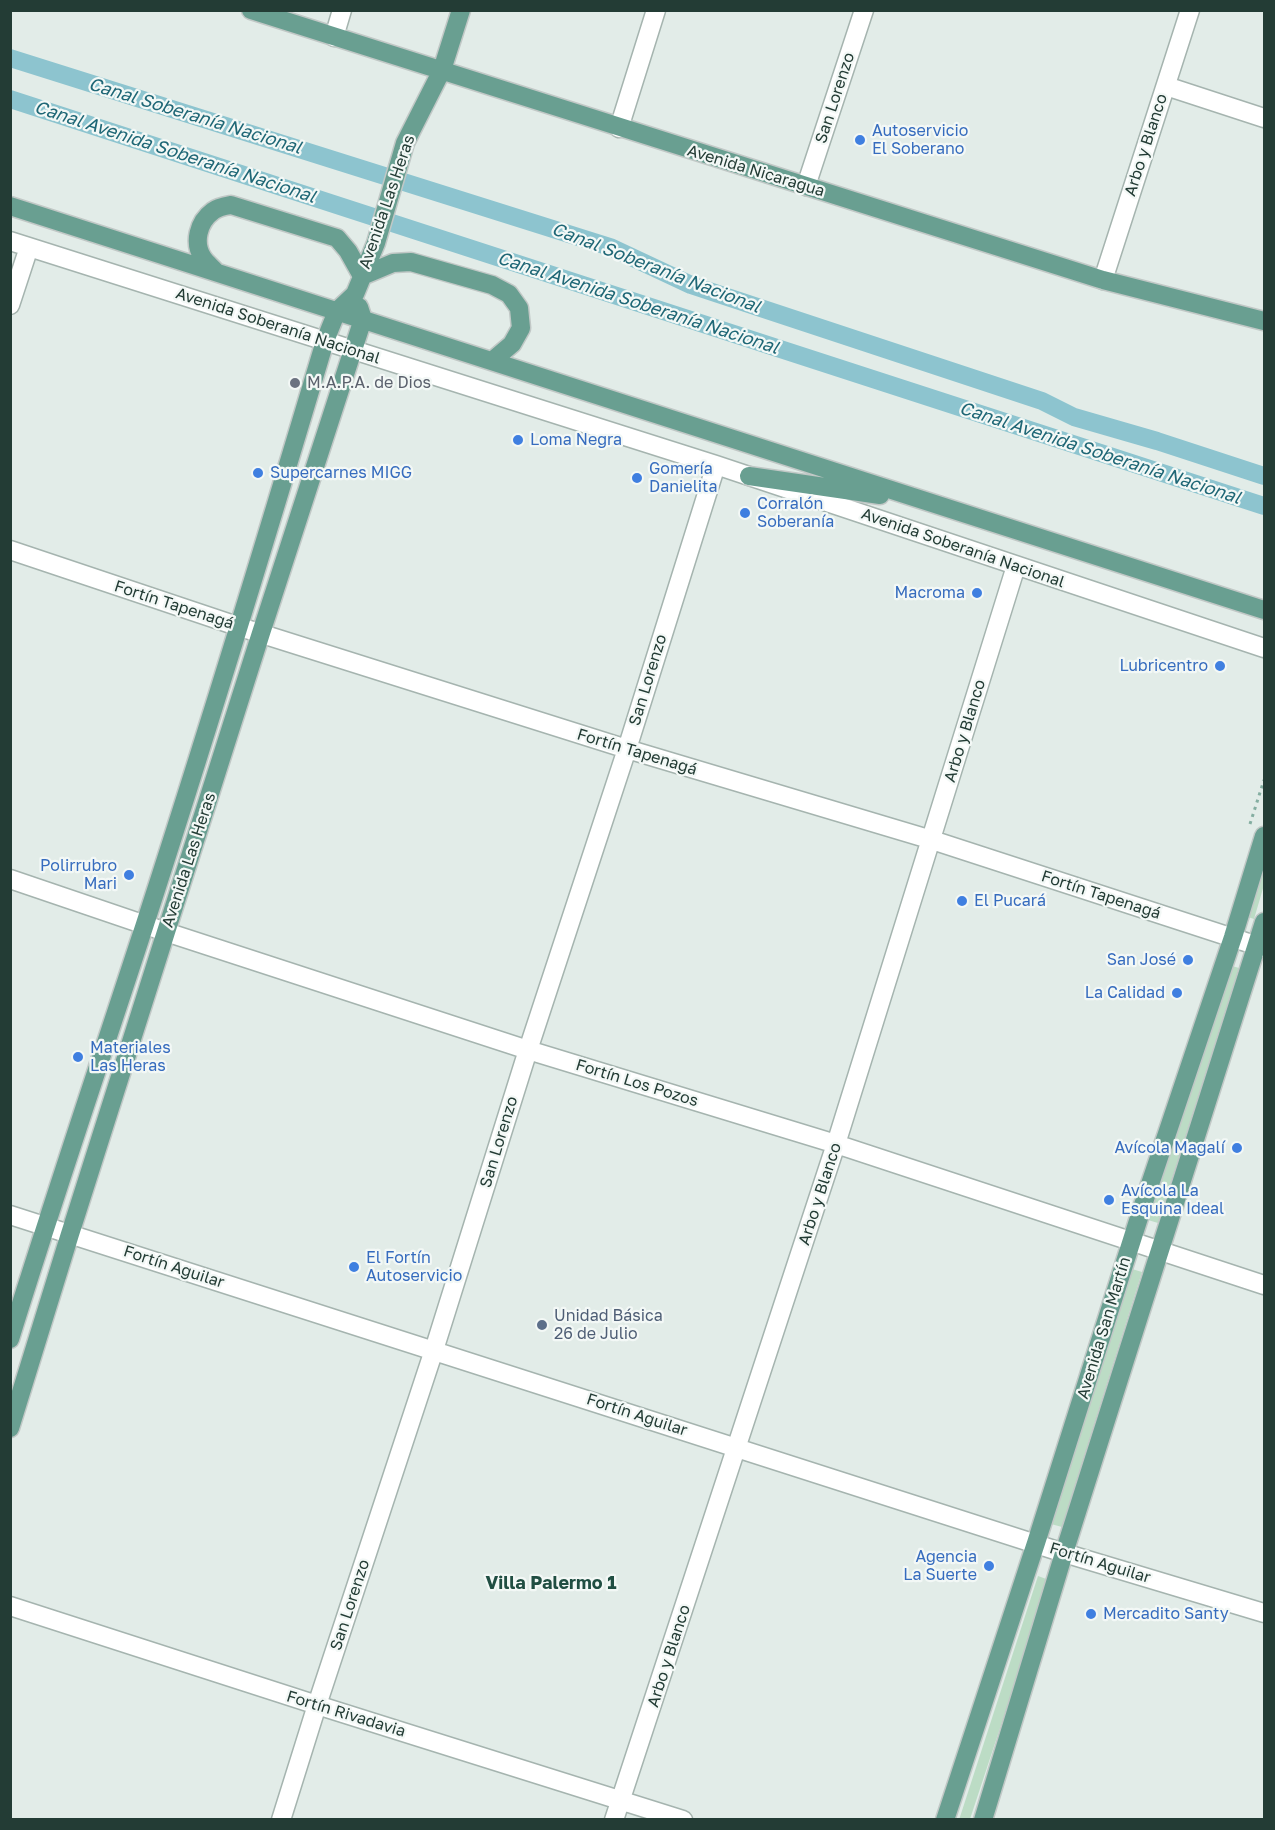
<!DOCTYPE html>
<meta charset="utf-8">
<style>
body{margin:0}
#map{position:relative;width:1275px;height:1830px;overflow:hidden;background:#e2ece8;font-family:"Golos Text",sans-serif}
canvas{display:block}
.frame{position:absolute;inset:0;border:12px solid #233c35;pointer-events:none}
</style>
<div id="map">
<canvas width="1275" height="1830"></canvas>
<div class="frame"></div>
</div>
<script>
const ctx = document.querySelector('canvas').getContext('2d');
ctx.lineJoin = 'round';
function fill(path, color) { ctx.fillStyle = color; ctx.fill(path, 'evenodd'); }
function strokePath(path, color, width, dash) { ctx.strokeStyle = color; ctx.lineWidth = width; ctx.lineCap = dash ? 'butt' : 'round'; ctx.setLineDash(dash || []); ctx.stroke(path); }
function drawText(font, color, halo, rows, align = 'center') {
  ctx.font = font + ' "Golos Text",sans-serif'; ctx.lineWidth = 4.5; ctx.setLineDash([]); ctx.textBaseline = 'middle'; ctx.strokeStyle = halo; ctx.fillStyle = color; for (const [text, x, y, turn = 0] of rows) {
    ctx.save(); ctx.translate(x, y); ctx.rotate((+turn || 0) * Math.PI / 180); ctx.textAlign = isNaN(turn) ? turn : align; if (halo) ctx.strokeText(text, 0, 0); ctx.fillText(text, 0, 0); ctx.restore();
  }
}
fill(new Path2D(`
 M 1264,856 L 1264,885 L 1254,919 L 1245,916 Z
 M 1229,965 L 1239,968 L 1158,1223 L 1148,1220 Z
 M 1132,1269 L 1142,1272 L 1062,1527 L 1051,1524 Z
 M 1038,1576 L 1049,1580 L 970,1819 L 959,1820 Z`), '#bcdcc5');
strokePath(new Path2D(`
 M 10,58 L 610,247 L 691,285 L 1042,401 L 1074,417 L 1157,441 L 1264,476
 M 10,99 L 1264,506`), '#8dc4cf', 18);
const minor = new Path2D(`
 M 334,37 L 342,10
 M 1166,86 L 1264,118
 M 619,128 L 656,10
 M 806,186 L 864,10
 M 10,241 L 716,465 L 1264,648
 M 1103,280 L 1190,10
 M 10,305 L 29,247
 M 10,550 L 240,627 L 627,749 L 932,840 L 1264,948
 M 10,879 L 166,932 L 528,1050 L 836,1144 L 1264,1285
 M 10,1215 L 1064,1553 L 1264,1613
 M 10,1606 L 317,1705 L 683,1820
 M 281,1820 L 317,1705 L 434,1350 L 528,1050 L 627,749 L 716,465
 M 614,1820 L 836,1144 L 1016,566`);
const major = new Path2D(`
 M 251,10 L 1103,280 L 1264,321
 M 10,206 L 1264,610
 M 216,272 C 212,267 206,263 203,258 C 193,243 198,222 213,211 C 218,207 225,206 231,205 L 337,238 L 348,251 L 362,276 L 393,263 L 411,262 L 492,285 L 509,294 L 519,308 L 521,328 L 512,344 L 492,361
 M 749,476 L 880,495
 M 10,1339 C 53,1200 100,1062 145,924 C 208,730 267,536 325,341 L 337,311 L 355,294 L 376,243 L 405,143 L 442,70 L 461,10
 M 10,1428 L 70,1234 L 261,633 L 363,319 L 359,307
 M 945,1820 L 1036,1543 L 1143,1205 L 1233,937 L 1264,836
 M 983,1820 L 1064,1553 L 1264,922`);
strokePath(minor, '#a5b4af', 21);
strokePath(major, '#c1c8c6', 21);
strokePath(new Path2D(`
 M 1250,824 L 1264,780`), '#84aea1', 3, [3, 4.5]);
strokePath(minor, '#fff', 18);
strokePath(major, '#699f91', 18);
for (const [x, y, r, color] of [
 [860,140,6,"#3f7fe0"],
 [295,383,6,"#6b7280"],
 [518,440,6,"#3f7fe0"],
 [258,473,6,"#3f7fe0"],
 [637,478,6,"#3f7fe0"],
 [745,513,6,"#3f7fe0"],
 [977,593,6,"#3f7fe0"],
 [1220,666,6,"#3f7fe0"],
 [129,875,6,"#3f7fe0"],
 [962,901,6,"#3f7fe0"],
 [1188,960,6,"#3f7fe0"],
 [1177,993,6,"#3f7fe0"],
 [78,1057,6,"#3f7fe0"],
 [1237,1148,6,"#3f7fe0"],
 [1109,1200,6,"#3f7fe0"],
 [354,1267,6,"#3f7fe0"],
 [542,1325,6,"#5c6f8a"],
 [989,1566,6,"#3f7fe0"],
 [1091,1614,6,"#3f7fe0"]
]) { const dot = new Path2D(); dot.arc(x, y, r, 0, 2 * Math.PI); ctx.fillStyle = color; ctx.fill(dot); strokePath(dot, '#f3f8f6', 2); }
drawText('16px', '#233c35', '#f3f8f6', [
 ["San Lorenzo",835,98,-72],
 ["Arbo y Blanco",1146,145,-72],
 ["Avenida Nicaragua",756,171,17],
 ["Avenida Las Heras",387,202,-71],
 ["Avenida Soberanía Nacional",278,326,18],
 ["Avenida Soberanía Nacional",963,548,19],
 ["Fortín Tapenagá",174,605,18],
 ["San Lorenzo",648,680,-73],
 ["Arbo y Blanco",965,731,-73],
 ["Fortín Tapenagá",637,752,17],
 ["Avenida Las Heras",189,860,-72],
 ["Fortín Tapenagá",1101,895,18],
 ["Fortín Los Pozos",637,1083,17],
 ["San Lorenzo",499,1142,-73],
 ["Arbo y Blanco",820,1194,-72],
 ["Fortín Aguilar",174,1267,18],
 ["Avenida San Martín",1104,1328,-73],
 ["Fortín Aguilar",637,1415,18],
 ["Fortín Aguilar",1100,1563,17],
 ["San Lorenzo",350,1605,-72],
 ["Arbo y Blanco",669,1656,-72],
 ["Fortín Rivadavia",346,1714,17]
]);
drawText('16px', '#366cbe', '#f3f8f6', [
 ["Autoservicio",872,131],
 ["El Soberano",872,149],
 ["Loma Negra",530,440],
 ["Gomería",649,469],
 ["Danielita",649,487],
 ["Supercarnes MIGG",270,473],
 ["Corralón",757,504],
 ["Soberanía",757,522],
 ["Macroma",965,593,"right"],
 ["Lubricentro",1208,666,"right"],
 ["Polirrubro",117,866,"right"],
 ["Mari",117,884,"right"],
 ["El Pucará",974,901],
 ["San José",1176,960,"right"],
 ["La Calidad",1165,993,"right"],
 ["Materiales",90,1048],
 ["Las Heras",90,1066],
 ["Avícola Magalí",1225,1148,"right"],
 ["Avícola La",1121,1191],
 ["Esquina Ideal",1121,1209],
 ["El Fortín",366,1258],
 ["Autoservicio",366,1276],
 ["Agencia",977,1557,"right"],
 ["La Suerte",977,1575,"right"],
 ["Mercadito Santy",1103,1614]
], 'left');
drawText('16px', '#5b616d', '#f3f8f6', [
 ["M.A.P.A. de Dios",307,383]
], 'left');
drawText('16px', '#4e5e75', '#f3f8f6', [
 ["Unidad Básica",554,1316],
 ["26 de Julio",554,1334]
], 'left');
drawText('italic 18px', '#1f6776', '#f3f8f6', [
 ["Canal Soberanía Nacional",195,116,17],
 ["Canal Avenida Soberanía Nacional",175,152,18],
 ["Canal Soberanía Nacional",656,268,21],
 ["Canal Avenida Soberanía Nacional",638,303,18],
 ["Canal Avenida Soberanía Nacional",1100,453,18]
]);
drawText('bold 18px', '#204e42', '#f3f8f6', [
 ["Villa Palermo 1",551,1583]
]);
</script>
